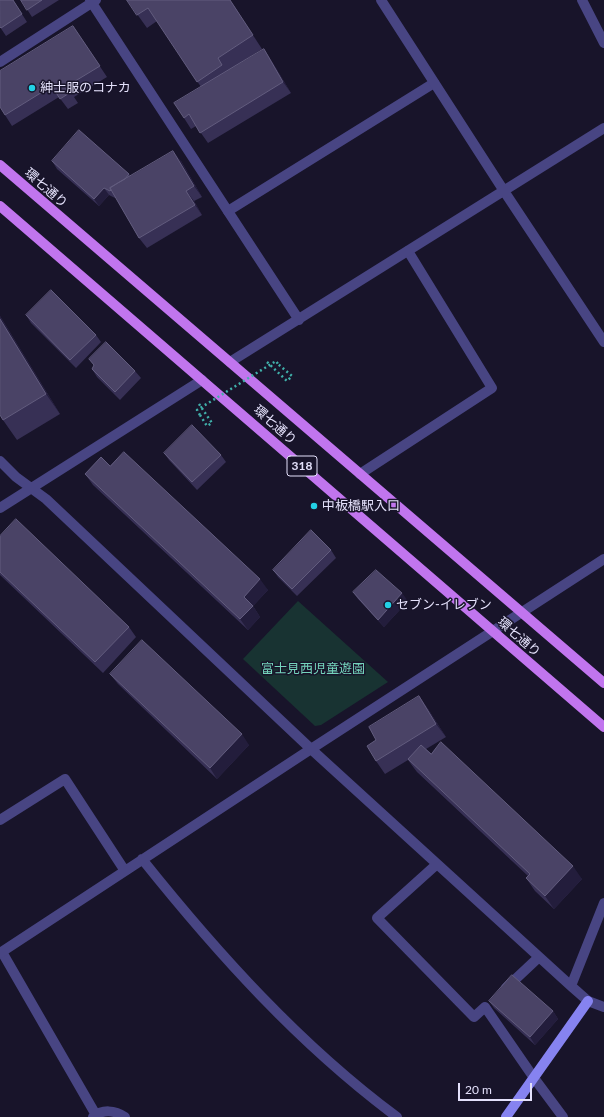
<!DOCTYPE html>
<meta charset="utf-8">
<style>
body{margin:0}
#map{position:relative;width:604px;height:1117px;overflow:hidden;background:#18142a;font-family:Lato,sans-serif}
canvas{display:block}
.scale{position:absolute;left:458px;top:1083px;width:74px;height:18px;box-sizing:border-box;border:2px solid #e4e1fb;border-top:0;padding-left:5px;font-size:12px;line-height:14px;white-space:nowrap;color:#e4e1fb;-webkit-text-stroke:3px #18142a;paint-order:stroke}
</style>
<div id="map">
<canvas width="604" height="1117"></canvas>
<div class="scale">20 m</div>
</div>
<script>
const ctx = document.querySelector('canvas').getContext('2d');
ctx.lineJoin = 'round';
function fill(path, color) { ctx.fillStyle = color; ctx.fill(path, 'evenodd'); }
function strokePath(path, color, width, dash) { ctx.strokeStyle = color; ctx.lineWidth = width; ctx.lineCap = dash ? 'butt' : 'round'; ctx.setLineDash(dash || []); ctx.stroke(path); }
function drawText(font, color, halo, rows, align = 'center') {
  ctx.font = font + ' Lato,"Noto Sans JP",sans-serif'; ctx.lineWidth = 3; ctx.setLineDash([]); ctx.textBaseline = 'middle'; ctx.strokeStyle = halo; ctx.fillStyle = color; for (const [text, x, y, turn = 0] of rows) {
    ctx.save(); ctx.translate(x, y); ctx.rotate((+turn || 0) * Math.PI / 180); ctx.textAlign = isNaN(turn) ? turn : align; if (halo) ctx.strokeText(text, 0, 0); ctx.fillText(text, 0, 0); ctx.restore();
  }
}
fill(new Path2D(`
 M 298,601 L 388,682 L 321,725 L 315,726 L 243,659 Z`), '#183332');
strokePath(new Path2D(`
 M 267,362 L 287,381 L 292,376 L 278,364
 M 199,404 L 212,423 L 207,426 L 200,415`), '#40b0aa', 2.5, [2, 3]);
strokePath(new Path2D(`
 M 228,211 L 434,83
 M 360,474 L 492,388 L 408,251
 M 2,952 L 96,1115
 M 93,1117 C 102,1109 115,1110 125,1117`), '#484583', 10);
strokePath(new Path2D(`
 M 90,0 L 299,320
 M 381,0 L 504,191 L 604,342
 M 582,0 L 604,43
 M 0,62 L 96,0
 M 230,362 L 604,128
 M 0,461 L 16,477 L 46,499 L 311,749 L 571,986 L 588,1001 L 604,1007
 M 0,508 L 202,380
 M 0,820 L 65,779 L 125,871
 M 142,859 C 218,954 300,1045 397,1117
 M 437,864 L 377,918 L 474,1017 L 485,1007 L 534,1078 L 563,1117
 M 0,953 L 311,749 L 604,559
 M 571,986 L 604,903
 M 506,988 L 539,957`), '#484583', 10);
strokePath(new Path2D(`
 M 506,1117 L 588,1001`), '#8683f0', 10);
strokePath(new Path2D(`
 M 0,165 L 604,683
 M 0,206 L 604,727`), '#c175ee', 10);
strokePath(new Path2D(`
 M 200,415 L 197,410 L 276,361 L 278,364`), '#40b0aa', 2.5, [2, 3]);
fill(new Path2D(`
 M 0,0 L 13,0 L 27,22 L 6,36 L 0,27 Z
 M 21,0 L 59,0 L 32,17 Z
 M 127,0 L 230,0 L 262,49 L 231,69 L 264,49 L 271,60 L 291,93 L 208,143 L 196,126 L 191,129 L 184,118 L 201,87 L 157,21 L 147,28 Z
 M 73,26 L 107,77 L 74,97 L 78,103 L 68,109 L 59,97 L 12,126 L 5,115 Z
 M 52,161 L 129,174 L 130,176 L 181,161 L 202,197 L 194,201 L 202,215 L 147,248 L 139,238 L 116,198 L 115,198 L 109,195 L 99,206 L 57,169 Z
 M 26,315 L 96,335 L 101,342 L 76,368 L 31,323 Z
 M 0,316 L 60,414 L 17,440 L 3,420 Z
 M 89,359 L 135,371 L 141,378 L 120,400 L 97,377 L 92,369 L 94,365 Z
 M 164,453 L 221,455 L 226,462 L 197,490 L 169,460 Z
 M 110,466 L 268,590 L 253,606 L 260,617 L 248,630 L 93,485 L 85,474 Z
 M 0,536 L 129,627 L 136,637 L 103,673 L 0,575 Z
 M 331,550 L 336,558 L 297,596 L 278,577 L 273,570 Z
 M 353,592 L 408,601 L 384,627 L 358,599 Z
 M 110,674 L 249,745 L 217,779 L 118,684 Z
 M 419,696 L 428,709 L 446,737 L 426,749 L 582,879 L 554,909 L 535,891 L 526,878 L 528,876 L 417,772 L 408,760 L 385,774 L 376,761 L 376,740 Z
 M 489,1001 L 553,1011 L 558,1019 L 535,1045 L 494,1008 Z`), '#373055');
fill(new Path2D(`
 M 264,49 L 271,60 L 291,93 L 283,82 Z
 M 173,151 L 181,161 L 202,197 L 194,186 Z
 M 104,188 L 109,195 L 99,206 L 94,199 Z
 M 186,191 L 194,201 L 202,215 L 195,205 Z
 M 0,316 L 60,414 L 46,394 L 0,319 Z
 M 260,579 L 268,590 L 251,608 L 244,597 Z
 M 402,593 L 408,601 L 384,627 L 378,620 Z
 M 253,606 L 260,617 L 248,630 L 240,619 Z
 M 419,696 L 428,709 L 446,737 L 436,724 Z
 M 242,734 L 249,745 L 217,779 L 210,768 Z
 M 573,866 L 582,879 L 554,909 L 545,896 Z
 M 553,1011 L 558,1019 L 535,1045 L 530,1037 Z`), '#231d3c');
const building = new Path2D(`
 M 0,0 L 13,0 L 22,14 L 1,28 L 0,27 Z
 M 21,0 L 42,0 L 27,10 Z
 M 127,0 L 230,0 L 253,35 L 218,58 L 222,65 L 197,82 L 148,8 L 137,15 Z
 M 73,26 L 100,66 L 67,86 L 71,92 L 60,99 L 52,86 L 5,115 L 0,107 L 0,71 Z
 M 264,49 L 283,82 L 200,133 L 189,114 L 184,118 L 174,103 Z
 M 79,130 L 129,174 L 125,179 L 118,183 L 110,188 L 111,190 L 110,191 L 104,188 L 94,199 L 52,161 Z
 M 173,151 L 194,186 L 186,191 L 195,205 L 139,238 L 110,188 Z
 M 51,290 L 96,335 L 70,360 L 26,315 Z
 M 0,319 L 46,394 L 3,420 L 0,415 Z
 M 106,342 L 135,371 L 115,392 L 92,369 L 94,365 L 89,359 Z
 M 192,425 L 221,455 L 192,482 L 164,453 Z
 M 124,452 L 260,579 L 244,597 L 253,606 L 240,619 L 85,474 L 101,457 L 110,466 Z
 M 16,519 L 129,627 L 95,662 L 0,572 L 0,536 Z
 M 311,530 L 331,550 L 292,589 L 273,570 Z
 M 376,570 L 402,593 L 378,620 L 353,592 Z
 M 142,640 L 242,734 L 210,768 L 110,674 Z
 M 419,696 L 436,724 L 376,761 L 367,746 L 376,740 L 369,727 Z
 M 441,742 L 573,866 L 545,896 L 526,878 L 530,874 L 408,759 L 421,745 L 431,754 Z
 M 512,975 L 553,1011 L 530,1037 L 489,1001 Z`);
fill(building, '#4a4366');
strokePath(building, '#625c7e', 1);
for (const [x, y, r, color] of [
 [32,88,4,"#23d1e5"],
 [314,506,4,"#23d1e5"],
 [388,605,4,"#23d1e5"]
]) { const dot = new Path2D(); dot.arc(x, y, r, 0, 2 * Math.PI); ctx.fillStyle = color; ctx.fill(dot); strokePath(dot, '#18142a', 1.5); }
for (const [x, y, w] of [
 [302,466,30]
]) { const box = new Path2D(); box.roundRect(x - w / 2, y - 10, w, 20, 3); ctx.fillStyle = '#18142a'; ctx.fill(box); strokePath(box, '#e4e1fb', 1); }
drawText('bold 12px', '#e4e1fb', null, [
 ["318",302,466]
]);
drawText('13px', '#e4e1fb', '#18142a', [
 ["紳士服のコナカ",40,88],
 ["中板橋駅入口",322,506],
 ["セブン-イレブン",396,605]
], 'left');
drawText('13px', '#e4e1fb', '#18142a', [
 ["環七通り",46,188,41],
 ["環七通り",275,425,41],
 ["環七通り",519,637,41]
]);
drawText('13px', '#74d4bc', '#18142a', [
 ["富士見西児童遊園",313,669]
]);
</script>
